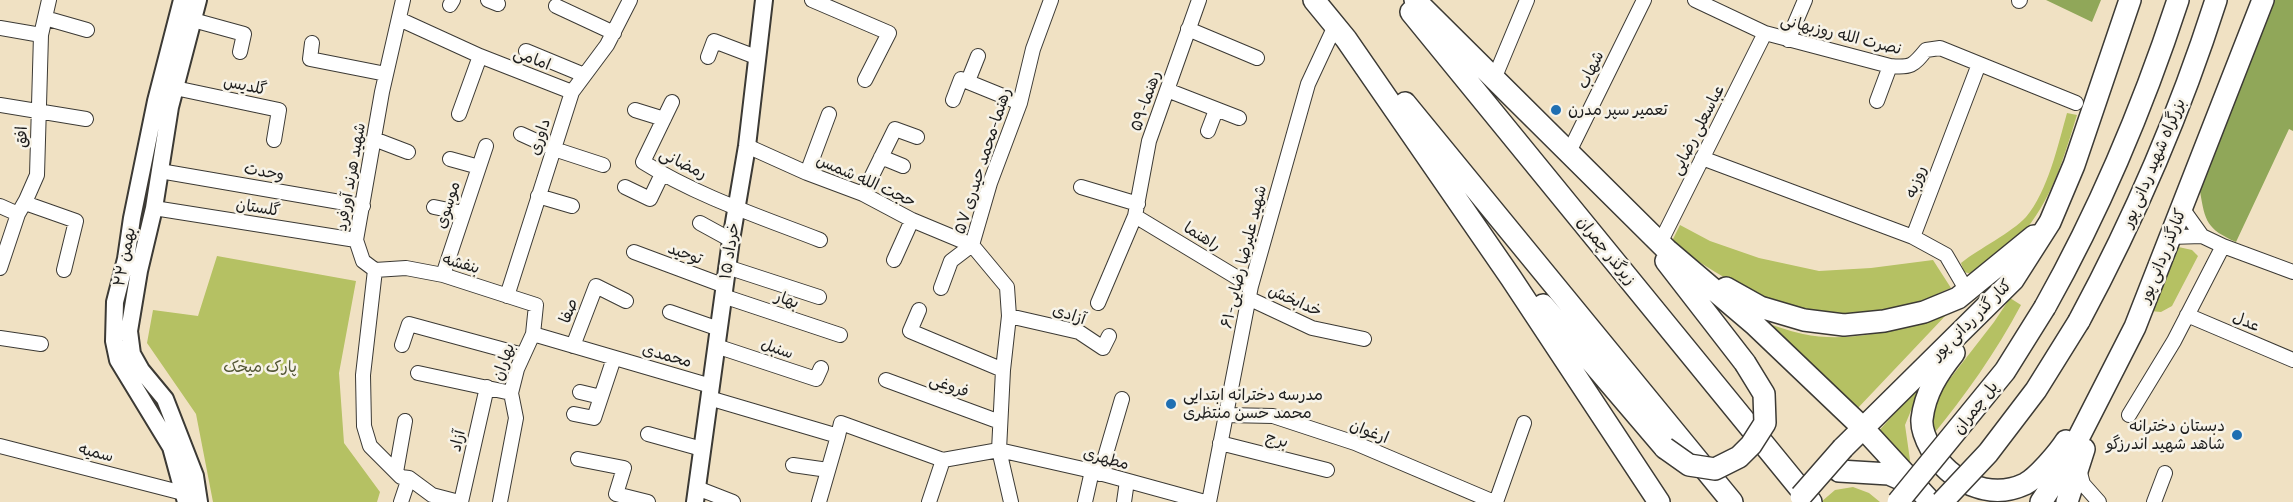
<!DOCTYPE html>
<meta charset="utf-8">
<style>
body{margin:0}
canvas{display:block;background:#f0e1c3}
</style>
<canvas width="2293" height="502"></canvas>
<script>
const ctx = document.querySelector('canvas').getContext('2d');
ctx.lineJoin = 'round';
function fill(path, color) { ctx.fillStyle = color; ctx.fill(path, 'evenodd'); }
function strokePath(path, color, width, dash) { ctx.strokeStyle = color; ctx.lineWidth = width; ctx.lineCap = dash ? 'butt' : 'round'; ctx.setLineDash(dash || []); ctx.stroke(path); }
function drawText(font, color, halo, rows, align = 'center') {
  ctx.font = font + ' Delius,"Playpen Sans Arabic",sans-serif'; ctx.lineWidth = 5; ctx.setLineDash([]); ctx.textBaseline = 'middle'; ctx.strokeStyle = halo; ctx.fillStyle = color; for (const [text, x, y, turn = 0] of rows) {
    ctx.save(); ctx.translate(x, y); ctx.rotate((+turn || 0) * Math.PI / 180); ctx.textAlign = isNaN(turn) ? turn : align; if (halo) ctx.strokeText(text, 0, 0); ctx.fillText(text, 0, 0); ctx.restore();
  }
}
fill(new Path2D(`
 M 2067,113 L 2077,115 C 2065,154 2053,196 2027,228 C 2013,246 1992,260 1976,275 L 1964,272 L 1961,263 C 1980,248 2011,233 2026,217 C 2048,191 2058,145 2067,113 Z
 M 1680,225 L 1710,241 L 1759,258 L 1819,271 L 1871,268 L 1933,260 L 1951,288 C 1938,293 1923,302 1909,306 C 1813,333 1748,296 1671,243 Z
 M 2174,246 L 2192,250 L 2198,256 L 2172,306 L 2161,312 L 2150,311 Z
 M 217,256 L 356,281 L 339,373 L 344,443 L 380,492 L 377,502 L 213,502 L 196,414 L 147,343 L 153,310 L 198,316 Z
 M 2010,298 L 2021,305 C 1996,352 1965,396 1932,436 L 1931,418 L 1935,398 L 1994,322 Z
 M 1948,313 L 1856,410 L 1758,320 C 1773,325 1788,331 1803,334 C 1850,344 1903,329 1948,313 Z
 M 1934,369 L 1912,408 L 1905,425 L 1911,467 L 1877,433 Z
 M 1853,487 L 1869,493 L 1880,502 L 1821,502 L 1835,490 Z`), '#b5c163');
fill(new Path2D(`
 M 2046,0 L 2101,0 L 2092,22 Z
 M 2269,0 L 2293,0 L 2293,131 L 2289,129 L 2236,242 C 2207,229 2205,222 2200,191 Z`), '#90a759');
const minor = new Path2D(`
 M 403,0 L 382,92 L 356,240 L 363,261 L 375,270 L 363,375 L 364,426 L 370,446 L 401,477 L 409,478 L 432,495 L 459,502
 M 488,0 L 498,4
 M 812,0 L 889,33 L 865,80
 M 1695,0 L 1765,33 L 1890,66 C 1911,68 1913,66 1926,50 L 1940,48 L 2076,103
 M 2019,1 L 2020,0
 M 450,5 L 453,0
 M 556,6 L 614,33
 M 45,18 L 87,30
 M 399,19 L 480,56 L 572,92
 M 193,20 L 244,34 L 240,52
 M 0,28 L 41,35
 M 1188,29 L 1257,58
 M 1788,40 L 1805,0
 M 312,43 L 310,59 L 386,74
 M 526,51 L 584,75
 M 708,57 L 714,41 L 756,57
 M 1494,79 L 1527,0
 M 968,81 L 978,56
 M 175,88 L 279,110 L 274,140
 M 1167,90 L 1239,118
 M 953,100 L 961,79 L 1020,103
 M 1877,101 L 1890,66
 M 672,102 L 643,162 C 697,196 761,217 820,240
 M 0,105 L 86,119
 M 635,110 L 664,119
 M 459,114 L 480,56
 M 1208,131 L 1216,110
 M 521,134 L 554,149 L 603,165
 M 374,139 L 408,152
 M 747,146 L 807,173 L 863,194 L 912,220 L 972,245
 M 1568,154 L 1644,0
 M 881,157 L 903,166
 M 1702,158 L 1913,237
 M 450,159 L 479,167
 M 160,171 L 363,206
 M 807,173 L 829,114
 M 625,187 L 650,199 L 662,174
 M 1081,187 L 1138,204
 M 863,194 L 895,129 L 917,137
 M 538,196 L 572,206
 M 25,203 L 76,221 L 64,270
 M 0,206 L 18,214
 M 434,207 L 463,213
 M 154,208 L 356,240
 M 2182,208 L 2202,236
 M 1135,216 L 1251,286
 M 700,223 L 731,240
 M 2170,237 L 2202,236 L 2223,246 L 2293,272
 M 1660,243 L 1765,33
 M 634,252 L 725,286
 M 894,260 L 912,220
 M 727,267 L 819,297
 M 0,268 L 18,214 L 26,200 L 37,175 L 41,35 L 49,0
 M 375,270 L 406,268 L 443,275 L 536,305 L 533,334 L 517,369 L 511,393 L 516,418 L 500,502
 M 443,275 L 486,146
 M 941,288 L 951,261 L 972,245
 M 1967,291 L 1946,255 L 1913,237 L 1979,64
 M 507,296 L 572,92 L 607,45 L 630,0
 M 723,296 L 840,335
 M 1248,298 L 1312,328 L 1364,339
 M 1098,303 L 1135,216 L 1149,141 L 1199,0
 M 919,310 L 910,331 L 1003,370
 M 670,312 L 719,329
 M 2187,315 L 2293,360
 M 1009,316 L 1079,332 L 1103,348 L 1109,336
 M 533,334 L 711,386
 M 0,338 L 41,344
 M 402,345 L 409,324 L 523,355
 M 573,346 L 596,286 L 626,301
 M 716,346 L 816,379 L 821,368
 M 418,373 L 511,393
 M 886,380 L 1000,422
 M 580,392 L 601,397
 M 709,398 L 838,436 L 841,423 L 943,460 L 999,450 L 1092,471 L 1205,502
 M 574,414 L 594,418 L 614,358
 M 1226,415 L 1273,416 L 1355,443 L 1494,502
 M 2129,415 L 2174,341 L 2223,246
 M 648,434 L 702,449
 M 1220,443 L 1327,470
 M 0,446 L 183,493
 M 578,459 L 624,468 L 616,494 L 648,502
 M 793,465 L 828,470
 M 2079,469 L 2083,484 L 2099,502
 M 396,472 L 405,421
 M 1100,474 L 1122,399
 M 697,488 L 733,502
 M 401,502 L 409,478
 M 461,502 L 487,387
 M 819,502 L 838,436
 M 929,502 L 943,460
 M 1011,502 L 999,450 L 1003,370 L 1009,316 L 1007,287 L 972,245 L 990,183 L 1020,103 L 1033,49 L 1051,0
 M 1085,502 L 1092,471
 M 1124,502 L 1127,481
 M 1209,502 L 1251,286 L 1308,84 L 1335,26
 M 1496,502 L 1524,423
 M 2154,502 L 2165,473`);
const tertiary = new Path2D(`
 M 182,0 L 156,101 L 132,218 L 126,259 L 115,302 L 114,341 L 118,360 L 171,447 L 186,502
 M 198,0 L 170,107 L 154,208 L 139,271 L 129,331 L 132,354 L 141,370 L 165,399 L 195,476 L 199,502
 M 695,502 L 731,240 L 747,146 L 764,0`);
const primary = new Path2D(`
 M 1314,0 L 1346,39 L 1511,278 L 1659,502
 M 1415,0 L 1667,250 L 1754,324 L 1863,428 L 1931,502
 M 1411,12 L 1811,502
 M 1405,103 L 1732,502
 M 1666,261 L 1745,363
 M 1726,288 L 1760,307 L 1804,320 L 1844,325 L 1884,321 L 1924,312 L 1958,298 L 2034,236
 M 1543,305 L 1665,448
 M 1954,353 C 1938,373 1925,393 1922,419 C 1921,429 1926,440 1931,449 C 1949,481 1989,501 2025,484 C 2037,478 2059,452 2066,441
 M 1843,448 L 2013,280 L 2050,222 L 2074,165 L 2130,0
 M 1839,471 L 1889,474 L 1912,484
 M 2041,502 L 2061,472 L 2135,327 L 2263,0
 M 2067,502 L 2084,449`);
const trunk = new Path2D(`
 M 2045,307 C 2100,209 2143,107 2178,0
 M 2079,321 C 2135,217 2180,113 2216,0`);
strokePath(minor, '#3c3a35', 16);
strokePath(tertiary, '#3c3a35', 20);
strokePath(primary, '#3c3a35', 24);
strokePath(trunk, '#3c3a35', 24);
strokePath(minor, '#fff', 14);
strokePath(tertiary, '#fff', 16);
strokePath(primary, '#fff', 21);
strokePath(trunk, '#fff', 21);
const primaryBridge = new Path2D(`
 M 1665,448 L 1689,465 L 1715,469 L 1739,457 L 1751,445 L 1765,423 L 1764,394 L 1745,363
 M 1801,496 L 1843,448`);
const trunkBridge = new Path2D(`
 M 1898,502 L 2005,371 L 2045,307
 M 1942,502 L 1988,453 L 2036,390 L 2079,321`);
strokePath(primaryBridge, '#3c3a35', 24, []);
strokePath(trunkBridge, '#3c3a35', 24, []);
strokePath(primaryBridge, '#fff', 21);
strokePath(trunkBridge, '#fff', 21);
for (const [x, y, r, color] of [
 [1556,110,6,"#1f6fb2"],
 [1171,404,6,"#1f6fb2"],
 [2237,435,6,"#1f6fb2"]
]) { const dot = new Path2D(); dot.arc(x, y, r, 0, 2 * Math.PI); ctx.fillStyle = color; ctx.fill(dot); strokePath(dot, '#f7f3e8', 2); }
drawText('16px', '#1c1c1c', '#f7f3e8', [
 ["نصرت الله روزبهانی",1841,35,14],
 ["امامی",532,59,21],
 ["شهاب",1591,70,-64],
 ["گلدیس",245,86,12],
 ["۵۹-رهنما",1146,101,-71],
 ["عباسعلی رضایی",1698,130,-63],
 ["افق",22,137,-88],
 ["داوری",540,137,-72],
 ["۵۷ رهنما-محمد حیدری",983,161,-72],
 ["بزرگراه شهید ردانی پور",2154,163,-67],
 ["رمضانی",683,164,26],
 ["وحدت",264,172,10],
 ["شهید هرند آورفرد",351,177,-80],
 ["حجت الله شمس",866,181,24],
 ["روزبه",1916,182,-69],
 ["موسوی",448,205,-72],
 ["گلستان",258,208,9],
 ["راهنما",1202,237,31],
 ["۱۵ خرداد",730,251,-81],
 ["زیرگذر چمران",1606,251,51],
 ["توحید",685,254,20],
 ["کنارگذر ردانی پور",2163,256,-68],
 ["۲۲ بهمن",125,257,-79],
 ["۶۱-شهید علیرضا رضایی",1244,257,-76],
 ["بنفشه",461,264,16],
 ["بهار",787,300,19],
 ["خدابخش",1295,301,24],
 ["صفا",569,311,-69],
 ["آزادی",1069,315,18],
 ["کنار گذر ردانی پور",1972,320,-45],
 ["عدل",2246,322,23],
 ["سنبل",777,349,19],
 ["محمدی",667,356,16],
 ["بهاران",504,362,-71],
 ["فروغی",949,386,20],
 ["پل چمران",1976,408,-52],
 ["ارغوان",1369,432,21],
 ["برج",1277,440,15],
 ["آزاد",458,441,-77],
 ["سمیه",96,453,14],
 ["مطهری",1106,459,15]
]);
drawText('16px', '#1c1c1c', '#f7f3e8', [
 ["تعمیر سپر مدرن",1568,110],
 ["مدرسه دخترانه ابتدایی",1183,395],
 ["محمد حسن منتظری",1183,413],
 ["دبستان دخترانه",2225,426,"right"],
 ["شاهد شهید اندرزگو",2225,444,"right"]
], 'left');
drawText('16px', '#525635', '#f7f3e8', [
 ["پارک میخک",260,367]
]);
</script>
